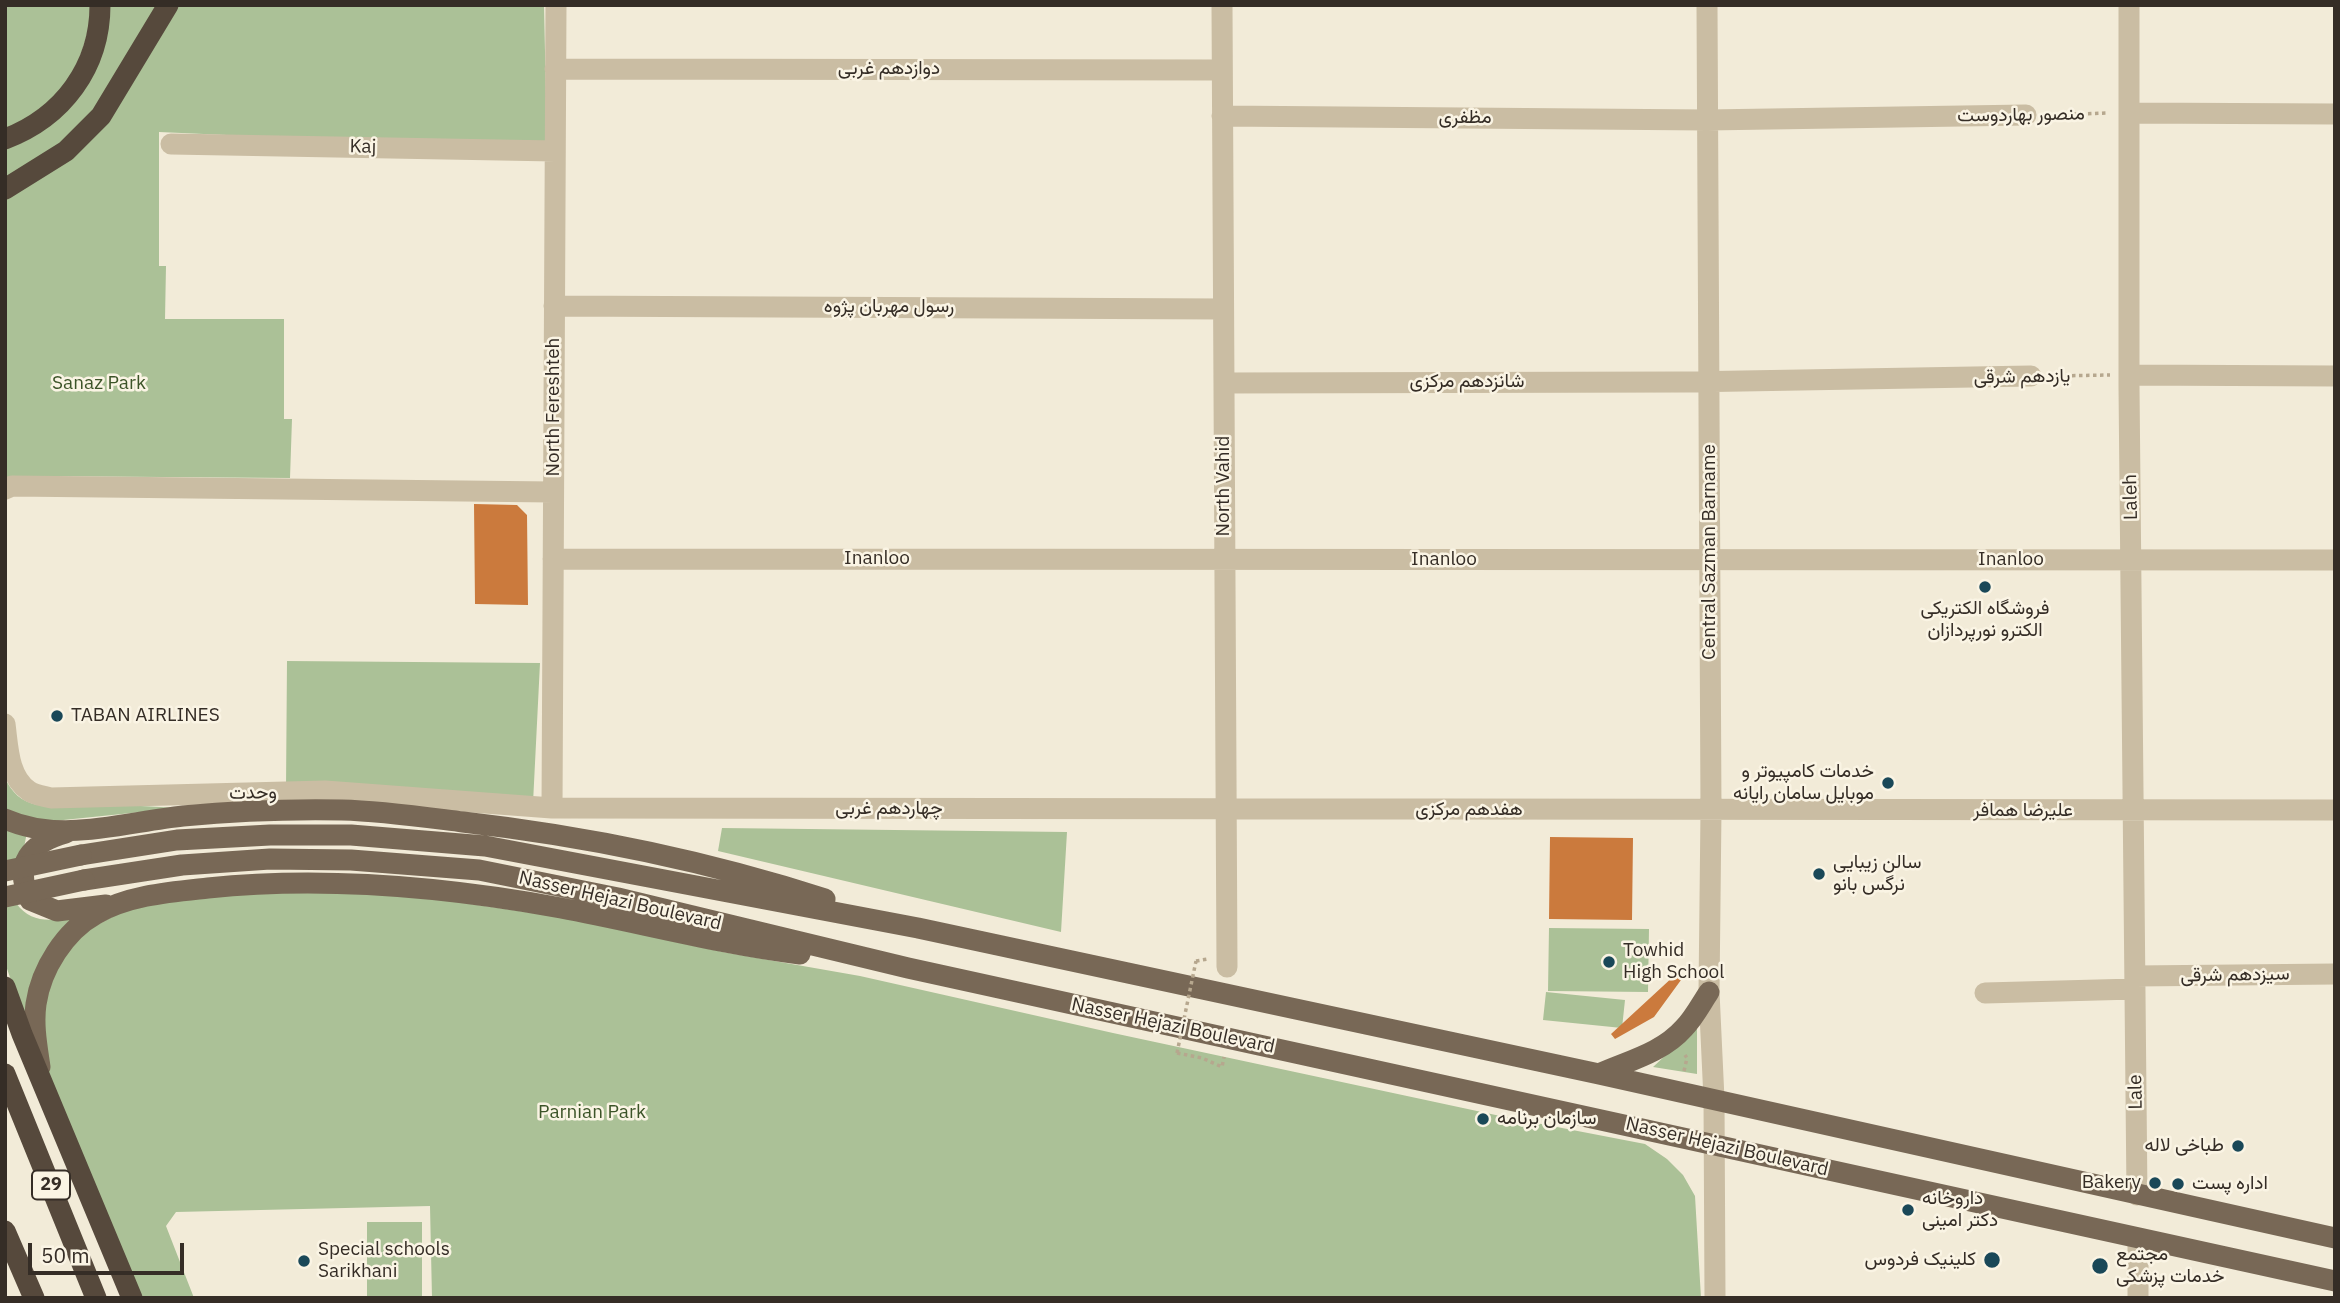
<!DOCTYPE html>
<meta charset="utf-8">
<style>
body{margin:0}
#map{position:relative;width:2340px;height:1303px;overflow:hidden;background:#f2ebd8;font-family:"IBM Plex Sans",sans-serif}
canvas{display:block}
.frame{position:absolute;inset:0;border:7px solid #352d26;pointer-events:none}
.scale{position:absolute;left:28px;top:1243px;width:156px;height:32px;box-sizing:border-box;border:4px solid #352d26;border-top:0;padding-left:9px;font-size:21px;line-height:24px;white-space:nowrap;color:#352d26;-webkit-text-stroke:5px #faf4e4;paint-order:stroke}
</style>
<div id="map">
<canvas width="2340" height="1303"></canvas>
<div class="frame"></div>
<div class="scale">50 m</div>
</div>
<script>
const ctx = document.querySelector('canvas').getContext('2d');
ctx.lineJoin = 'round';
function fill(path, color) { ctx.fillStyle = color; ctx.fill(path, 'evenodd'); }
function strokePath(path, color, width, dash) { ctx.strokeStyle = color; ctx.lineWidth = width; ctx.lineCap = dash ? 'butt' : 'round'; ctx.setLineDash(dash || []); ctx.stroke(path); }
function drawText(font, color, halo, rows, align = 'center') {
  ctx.font = font + ' "IBM Plex Sans",Vazirmatn,sans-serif'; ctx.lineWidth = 5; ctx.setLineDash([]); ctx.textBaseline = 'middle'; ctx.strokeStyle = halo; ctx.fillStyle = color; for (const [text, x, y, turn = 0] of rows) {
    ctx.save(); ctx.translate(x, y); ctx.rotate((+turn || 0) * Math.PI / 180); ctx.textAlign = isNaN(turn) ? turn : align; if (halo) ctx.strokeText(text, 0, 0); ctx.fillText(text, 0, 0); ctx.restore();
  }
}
fill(new Path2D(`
 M 5,5 L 92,5 C 88,45 73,87 39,110 C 29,118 16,123 5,129 Z
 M 108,5 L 159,5 L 109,92 L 77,133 L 5,181 L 5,148 L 40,132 Z
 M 177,5 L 544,5 L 547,145 L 383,142 L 159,132 L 159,266 L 166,266 L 165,319 L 284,319 L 284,419 L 292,419 L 290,478 L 35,476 L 5,482 L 5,199 L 62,164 Z
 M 287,661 L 540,663 L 533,803 L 286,788 Z
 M 5,778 C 12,793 21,801 37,805 L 121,805 L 180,808 L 44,822 L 5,812 Z
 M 722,828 L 1067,832 L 1061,932 L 718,851 Z
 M 5,830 L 27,832 L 22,858 L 5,862 Z
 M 255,892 L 389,892 L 560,917 L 723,952 L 860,976 L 1113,1033 L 1505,1117 L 1645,1144 L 1667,1159 L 1683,1175 L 1695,1196 L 1701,1298 L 432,1298 L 430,1206 L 176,1212 L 166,1226 L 194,1298 L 141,1298 L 49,1074 L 42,1017 L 52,974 L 82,933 L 133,906 Z
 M 16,903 C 34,928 60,919 85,914 L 71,925 L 29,1032 L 5,963 L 5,906 Z
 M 1549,928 L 1649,929 L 1648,992 L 1548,991 Z
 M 1546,992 L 1625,1000 L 1622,1028 L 1543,1020 Z
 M 1697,1026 L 1697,1074 L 1653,1067 Z
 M 367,1222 L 422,1222 L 422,1298 L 367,1298 Z`), '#abc197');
fill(new Path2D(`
 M 474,504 L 517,505 L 527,515 L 528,605 L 475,604 Z
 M 1550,837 L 1633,838 L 1632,920 L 1549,919 Z
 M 1675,975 L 1681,980 L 1654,1017 L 1615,1039 L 1611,1034 Z`), '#cb7a3d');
strokePath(new Path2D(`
 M 2046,115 L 2108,113
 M 2051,376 L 2110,375
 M 1196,961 L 1208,959
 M 1177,1053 L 1202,1058 L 1222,1067 L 1224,1057
 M 1684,1071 L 1687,1058 L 1685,1055`), '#b6a78e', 3.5, [3.5, 3.5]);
strokePath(new Path2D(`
 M 1222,5 L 1227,967
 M 1707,5 L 1711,810 L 1709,992 L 1714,1099 L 1715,1298
 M 2129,5 L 2129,386 L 2137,1195
 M 555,69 L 1222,70
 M 2131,113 L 2335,114
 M 1222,116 L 1707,120 L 2026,115
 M 171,144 L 555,151
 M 554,306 L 1223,309
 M 2129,375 L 2335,376
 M 1224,383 L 1685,382 L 2031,376
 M 5,489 L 12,486 L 553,492
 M 553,559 L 2335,560
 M 5,724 C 8,746 8,777 29,791 C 35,795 44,796 51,798 L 325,791 L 552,808 L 2335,810
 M 552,808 L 556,5
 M 2135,976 L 2335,974
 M 1985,993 L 2135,989
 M 2138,1239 L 2138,1298`), '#cabda3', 21);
strokePath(new Path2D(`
 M 5,819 C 61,844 125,822 183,816 C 236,811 289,809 342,810 C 382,811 423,817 463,822 C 586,836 707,861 825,899
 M 66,833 C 30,843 13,864 30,900 L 57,911 L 106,905
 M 81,855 L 177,840 L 270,835 L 351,835 L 485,846 L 918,928 L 1599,1074 L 2335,1238
 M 84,880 L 182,865 L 270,859 L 351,860 L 479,870 L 618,898 L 908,968 L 2335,1281
 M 40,1067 C 37,1046 33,1025 36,1004 C 41,969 65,931 96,914 C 129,895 171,892 208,888 C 325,876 446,887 561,908 C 641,923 719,944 800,954
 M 1599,1074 C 1628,1061 1662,1053 1684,1028 C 1694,1018 1701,1004 1709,992`), '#786856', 21);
strokePath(new Path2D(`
 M 5,139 C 63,117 100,67 100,5
 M 5,189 L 66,151 L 101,116 L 168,5
 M 5,987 L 22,1034 L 132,1298
 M 5,1074 L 96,1298
 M 5,1231 L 34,1298`), '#56493c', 21);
strokePath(new Path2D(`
 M 1177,1053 L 1196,961`), '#b6a78e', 3.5, [3.5, 3.5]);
strokePath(new Path2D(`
 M 5,871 L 81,855
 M 5,897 L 84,880`), '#786856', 21);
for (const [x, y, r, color] of [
 [1985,587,7,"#1a4858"],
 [57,716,7,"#1a4858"],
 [1888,783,7,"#1a4858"],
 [1819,874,7,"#1a4858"],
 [1609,962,7,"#1a4858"],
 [1483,1119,7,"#1a4858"],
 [2238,1146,7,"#1a4858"],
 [2155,1183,7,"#1a4858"],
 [2178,1184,7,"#1a4858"],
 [1908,1210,7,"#1a4858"],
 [1992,1260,9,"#1a4858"],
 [304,1261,7,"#1a4858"],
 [2100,1266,9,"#1a4858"]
]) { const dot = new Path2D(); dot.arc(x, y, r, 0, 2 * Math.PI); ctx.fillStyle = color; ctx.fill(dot); strokePath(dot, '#faf4e4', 2.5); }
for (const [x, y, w] of [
 [51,1185,38]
]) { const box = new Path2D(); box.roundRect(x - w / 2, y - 14.5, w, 29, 5); ctx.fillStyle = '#faf4e4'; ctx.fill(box); strokePath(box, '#352d26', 2); }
drawText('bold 18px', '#352d26', null, [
 ["29",51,1185]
]);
drawText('19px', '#352d26', '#faf4e4', [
 ["دوازدهم غربی",889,69],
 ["منصور بهاردوست",2021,115,-1],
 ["مظفری",1465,118],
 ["Kaj",363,147,1],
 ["رسول مهربان پژوه",889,307],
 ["یازدهم شرقی",2022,377,-1],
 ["شانزدهم مرکزی",1467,382],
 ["North Fereshteh",554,407,-90],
 ["North Vahid",1224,486,-90],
 ["Laleh",2131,497,-91],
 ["Central Sazman Barname",1710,552,-90],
 ["Inanloo",877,559],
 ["Inanloo",1444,560],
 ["Inanloo",2011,560],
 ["وحدت",253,793,-1],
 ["چهاردهم غربی",889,809],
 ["هفدهم مرکزی",1469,810],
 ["علیرضا همافر",2023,811],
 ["Nasser Hejazi Boulevard",620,901,13],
 ["سیزدهم شرقی",2235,975,-1],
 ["Nasser Hejazi Boulevard",1173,1026,12],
 ["Lale",2136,1092,-91],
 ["Nasser Hejazi Boulevard",1727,1147,13]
]);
drawText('19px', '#3c5428', '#faf4e4', [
 ["Sanaz Park",99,384],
 ["Parnian Park",592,1113]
]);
drawText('19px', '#352d26', '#faf4e4', [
 ["فروشگاه الکتریکی",1985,609,"center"],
 ["الکترو نورپردازان",1985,631,"center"],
 ["TABAN AIRLINES",71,716],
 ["خدمات کامپیوتر و",1874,772,"right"],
 ["موبایل سامان رایانه",1874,794,"right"],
 ["سالن زیبایی",1833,863],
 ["نرگس بانو",1833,885],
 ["Towhid",1623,951],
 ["High School",1623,973],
 ["سازمان برنامه",1497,1119],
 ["طباخی لاله",2224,1146,"right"],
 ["Bakery",2141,1183,"right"],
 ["اداره پست",2192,1184],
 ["داروخانه",1922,1199],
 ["دکتر امینی",1922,1221],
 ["Special schools",318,1250],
 ["Sarikhani",318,1272],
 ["مجتمع",2116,1255],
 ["خدمات پزشکی",2116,1277],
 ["کلینیک فردوس",1976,1260,"right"]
], 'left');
</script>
